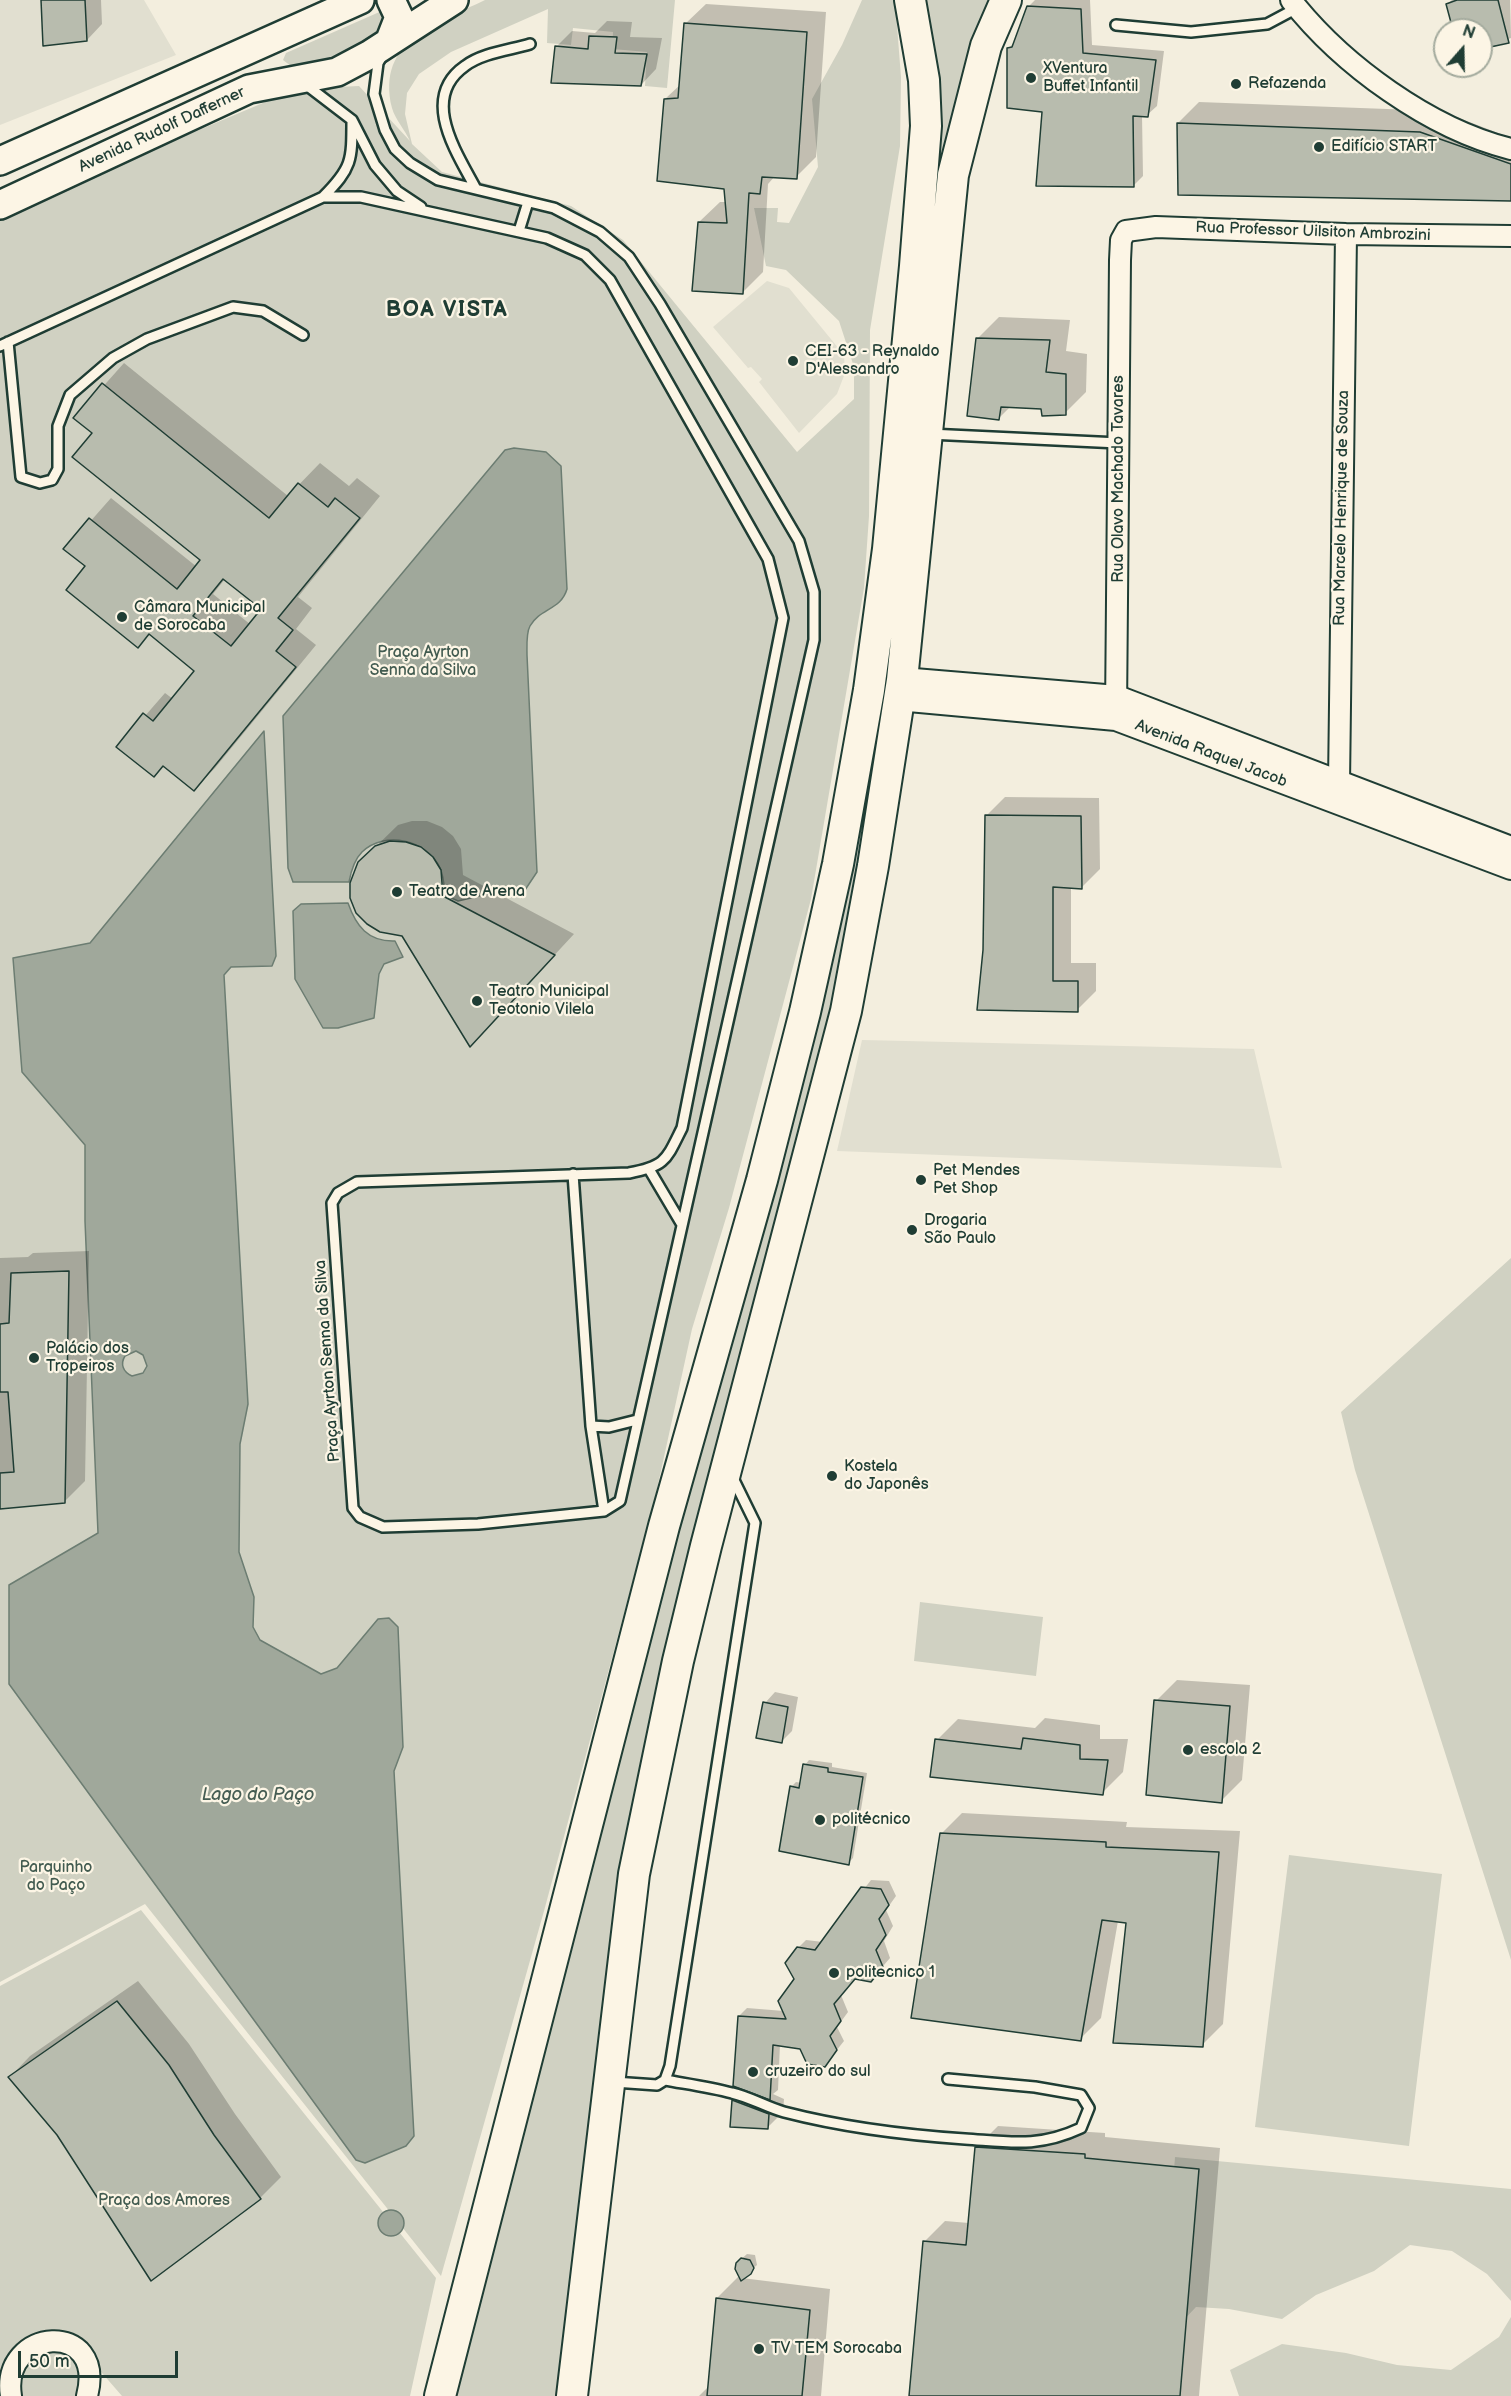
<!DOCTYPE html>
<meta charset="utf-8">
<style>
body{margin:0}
#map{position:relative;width:1511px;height:2396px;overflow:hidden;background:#f3eede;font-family:"Balsamiq Sans",sans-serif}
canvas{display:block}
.north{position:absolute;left:1433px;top:18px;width:60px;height:60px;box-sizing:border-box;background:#fcf5e5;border:2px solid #a4ab9e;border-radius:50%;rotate:20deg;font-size:16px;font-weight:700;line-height:24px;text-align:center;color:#1f3d34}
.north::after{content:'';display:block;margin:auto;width:21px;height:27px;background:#1f3d34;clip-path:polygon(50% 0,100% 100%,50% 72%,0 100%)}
.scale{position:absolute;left:18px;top:2351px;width:160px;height:27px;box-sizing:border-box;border:3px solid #1f3d34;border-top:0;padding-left:8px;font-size:18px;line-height:21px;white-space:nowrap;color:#1f3d34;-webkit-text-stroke:4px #fcf5e5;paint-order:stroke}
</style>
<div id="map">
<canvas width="1511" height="2396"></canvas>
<div class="north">N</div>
<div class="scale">50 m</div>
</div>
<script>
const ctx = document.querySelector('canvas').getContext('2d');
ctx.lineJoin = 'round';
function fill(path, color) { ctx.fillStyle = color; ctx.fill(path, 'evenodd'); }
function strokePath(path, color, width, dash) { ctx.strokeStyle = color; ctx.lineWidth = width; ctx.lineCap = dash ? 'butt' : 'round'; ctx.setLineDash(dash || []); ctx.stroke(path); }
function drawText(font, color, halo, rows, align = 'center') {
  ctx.font = font + ' "Balsamiq Sans",sans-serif'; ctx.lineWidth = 4.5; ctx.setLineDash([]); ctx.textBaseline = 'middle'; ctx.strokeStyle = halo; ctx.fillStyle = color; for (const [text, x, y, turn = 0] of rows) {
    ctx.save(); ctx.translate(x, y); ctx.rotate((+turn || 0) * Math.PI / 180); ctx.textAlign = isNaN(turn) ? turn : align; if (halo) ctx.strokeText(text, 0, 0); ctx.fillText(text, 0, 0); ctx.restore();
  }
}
fill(new Path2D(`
 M 0,0 L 144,0 L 176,55 L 0,125 Z
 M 767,281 L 789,288 L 844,355 L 845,373 L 837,394 L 799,433 L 759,382 L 762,379 L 751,367 L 748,368 L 713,327 Z
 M 862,1040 L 1254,1049 L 1282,1168 L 837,1151 Z`), '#e1dfd0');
fill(new Path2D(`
 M 485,0 L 675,0 L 667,88 L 645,86 L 647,52 L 612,49 L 613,32 L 573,28 L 571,45 L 547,43 L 548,9 L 451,52 L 419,74 L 407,93 L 405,114 L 412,144 L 442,172 L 571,206 L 623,240 L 797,452 L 854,399 L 854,367 L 839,321 L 786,270 L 766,266 L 754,208 L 778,208 L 777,222 L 789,223 L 818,167 L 812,99 L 842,45 L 862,0 L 895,0 L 901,77 L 900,146 L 870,330 L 869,516 L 864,588 L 811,899 L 729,1208 L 692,1329 L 655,1498 L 544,1911 L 441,2276 L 145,1904 L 0,1982 L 0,214 L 296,89 L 359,86 L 410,141 C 405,130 395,119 392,108 C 376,40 436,24 485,0 Z
 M 921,0 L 995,0 L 984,26 L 891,693 L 853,924 L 683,1585 L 560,2396 L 452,2396 L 639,1684 L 879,699 Z
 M 384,10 L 390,21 L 340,59 L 295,69 L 283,60 L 286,53 Z
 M 1511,1258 L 1511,1960 L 1355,1470 L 1341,1412 Z
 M 920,1602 L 1043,1617 L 1036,1676 L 914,1661 Z
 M 1289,1855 L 1442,1874 L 1409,2146 L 1255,2127 Z
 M 141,1910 L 436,2278 L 410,2396 L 122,2396 L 69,2335 L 40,2333 L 10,2352 L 0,2380 L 0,1986 Z
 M 1175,2157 L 1511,2189 L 1511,2301 L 1487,2274 L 1452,2251 L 1410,2245 L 1374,2271 L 1316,2295 L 1282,2319 L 1229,2309 L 1196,2307 L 1179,2325 L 1163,2316 Z
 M 1511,2317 L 1511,2396 L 1239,2396 L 1230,2370 L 1282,2344 L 1346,2353 L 1397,2365 L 1451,2370 L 1499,2337 Z
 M 57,2350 C 76,2358 87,2376 77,2396 L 23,2396 C 17,2381 20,2360 37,2352 C 42,2350 51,2351 57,2350 Z`), '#d0d1c2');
const water = new Path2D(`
 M 514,448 L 546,452 L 561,466 L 567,589 C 561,610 540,608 530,626 C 526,633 527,646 527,655 L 537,872 L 523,893 L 492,893 L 458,901 L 445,895 C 444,886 444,877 440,868 C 427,840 385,830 362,852 C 354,860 351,871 349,882 L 293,882 L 288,868 L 283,716 L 505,450 Z
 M 264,731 L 276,956 L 272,966 L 231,967 L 224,975 L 248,1404 L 240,1444 L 239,1552 L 254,1597 L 253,1627 L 260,1640 L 321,1674 L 337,1668 L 378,1619 L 389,1618 L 398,1627 L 403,1747 L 394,1771 L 414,2136 L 406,2146 L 365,2163 L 356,2160 L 9,1684 L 9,1585 L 98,1533 L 85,1221 L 85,1145 L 22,1072 L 13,958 L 90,943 ZM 136,1351 L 143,1355 L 147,1366 L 143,1373 L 132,1376 C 123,1372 120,1364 125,1356 Z
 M 348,903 C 356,926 368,942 395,941 L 403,957 L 384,964 L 379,974 L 374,1018 L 338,1028 L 323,1028 L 295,979 L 293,911 L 301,904 Z
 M378 2223a13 13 0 1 1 26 0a13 13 0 1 1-26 0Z`);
fill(water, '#a0a89b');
strokePath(water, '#6c7d72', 1.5);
fill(new Path2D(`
 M 42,0 L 101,0 L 102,24 L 87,40 Z
 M 1035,0 L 1090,0 L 1092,45 L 1164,51 L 1157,106 L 1147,115 L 1142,115 L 1143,176 L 1133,186 L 1043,110 L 1009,48 L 1016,41 L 1028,7 Z
 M 1452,0 L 1510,0 L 1511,38 L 1481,48 L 1481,30 L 1454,30 L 1447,4 Z
 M 706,4 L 826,12 L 816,157 L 796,177 L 775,176 L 768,184 L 763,272 L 742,293 L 699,222 L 720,202 L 727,202 L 726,187 L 665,99 L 681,84 L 685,24 Z
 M 607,21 L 632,22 L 630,37 L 662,38 L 656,69 L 641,85 L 556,47 L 572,31 L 595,33 Z
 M 1199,102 L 1441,111 L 1511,138 L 1511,199 L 1178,123 Z
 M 999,317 L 1070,320 L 1066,351 L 1087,354 L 1086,392 L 1065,413 L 1042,407 L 1011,406 L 998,419 L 978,338 Z
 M 124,363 L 288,496 L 320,463 L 349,486 L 357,478 L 380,496 L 298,597 L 312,608 L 296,629 L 316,645 L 215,768 L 194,789 L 164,765 L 118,747 L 165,693 L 173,699 L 196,671 L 150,634 L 138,646 L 87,566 L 66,549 L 111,498 L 197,567 L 202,560 L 94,433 L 75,418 ZM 225,579 L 263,609 L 251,625 L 213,594 Z
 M 1005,797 L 1099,798 L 1100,869 L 1081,888 L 1071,887 L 1071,963 L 1096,963 L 1096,991 L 1077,1010 L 985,950 L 986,816 Z
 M 412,821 L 427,821 L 442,827 L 453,836 L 461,849 L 463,875 L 574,934 L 471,1045 L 359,863 L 398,825 Z
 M 89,1251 L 85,1481 L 64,1502 L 0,1508 L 0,1258 L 28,1257 L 33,1253 Z
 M 1177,1680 L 1250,1685 L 1242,1780 L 1221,1801 L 1156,1701 Z
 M 775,1692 L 798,1697 L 792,1731 L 782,1741 L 765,1703 Z
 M 1045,1718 L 1100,1725 L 1100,1739 L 1128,1739 L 1123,1772 L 1102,1793 L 937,1740 L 958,1719 L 1035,1728 Z
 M 809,1760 L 832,1763 L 832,1767 L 867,1773 L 853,1858 L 848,1863 L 791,1787 L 796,1782 L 802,1783 L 805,1765 Z
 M 962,1813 L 1127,1822 L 1126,1827 L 1240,1831 L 1223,2024 L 1202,2045 L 1128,1922 L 1118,1921 L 1101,2018 L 1080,2039 L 941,1834 Z
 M 871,1880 L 889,1881 L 896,1896 L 886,1910 L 893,1926 L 884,1941 L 890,1958 L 878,1972 L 856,1978 L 841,1995 L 848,2012 L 837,2027 L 844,2041 L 824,2066 L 801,2047 L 780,2044 L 778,2090 L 773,2094 L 784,2099 L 783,2112 L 768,2127 L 734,2101 L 745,2089 L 739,2016 L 747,2008 L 784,2011 L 795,1979 L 798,1948 L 806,1940 L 823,1942 Z
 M 138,1981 L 189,2044 L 235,2114 L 281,2177 L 260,2198 L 152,2278 L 58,2134 L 10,2077 L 30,2056 Z
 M 998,2126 L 1105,2133 L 1105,2137 L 1220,2148 L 1199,2396 L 910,2396 L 924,2242 L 945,2221 L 969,2223 L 977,2147 Z
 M 747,2254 L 755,2255 L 757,2265 L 742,2278 L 830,2289 L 821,2396 L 699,2396 L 710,2385 L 717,2298 L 738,2277 L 741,2278 L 737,2263 Z`), '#0003');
const building = new Path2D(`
 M 41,0 L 85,0 L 87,41 L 43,46 Z
 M 1457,0 L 1498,0 L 1509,43 L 1481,49 L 1481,30 L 1453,30 L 1446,4 Z
 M 1027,6 L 1081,9 L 1083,53 L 1156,60 L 1148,117 L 1133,116 L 1134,187 L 1036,186 L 1042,112 L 1007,108 L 1007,48 L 1012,47 Z
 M 684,23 L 807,32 L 797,179 L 762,177 L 760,194 L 749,193 L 743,294 L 692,291 L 698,222 L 727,223 L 724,189 L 657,181 L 664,99 L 678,98 Z
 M 589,36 L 617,37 L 615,53 L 647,54 L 641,86 L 551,83 L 555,46 L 588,49 Z
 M 1177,123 L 1420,132 L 1511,164 L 1511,201 L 1178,195 Z
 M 976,338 L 1050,340 L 1046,372 L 1066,374 L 1066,415 L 1042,416 L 1041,409 L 1001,407 L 999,420 L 967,416 Z
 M 102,383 L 269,518 L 298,483 L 328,507 L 335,498 L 360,518 L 278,618 L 293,630 L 276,651 L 296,667 L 194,791 L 163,766 L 154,777 L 116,747 L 143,713 L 153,721 L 194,671 L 149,634 L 138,648 L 66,590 L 85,566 L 63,549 L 89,518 L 177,589 L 200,560 L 72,457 L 92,433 L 73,418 ZM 223,579 L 261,609 L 231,646 L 193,616 Z
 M 985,815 L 1081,816 L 1082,889 L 1053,887 L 1053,981 L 1078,981 L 1078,1012 L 977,1010 L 983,950 Z
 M 390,841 L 406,842 L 421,847 L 433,857 L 441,870 L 443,896 L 555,955 L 470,1047 L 402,936 L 380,932 L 367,924 L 356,913 L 350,898 L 350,883 L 358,862 L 375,846 Z
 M 69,1271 L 65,1503 L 0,1509 L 0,1473 L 14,1472 L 8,1392 L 0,1392 L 0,1324 L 9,1323 L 11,1273 Z
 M 1154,1700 L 1230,1706 L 1222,1803 L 1146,1795 Z
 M 763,1702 L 788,1707 L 782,1743 L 756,1738 Z
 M 1023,1738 L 1080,1745 L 1080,1759 L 1108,1760 L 1103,1795 L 930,1777 L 935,1739 L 1021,1749 Z
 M 803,1764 L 828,1768 L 828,1772 L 863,1777 L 849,1865 L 779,1851 L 790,1786 L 799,1788 Z
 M 940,1833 L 1106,1842 L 1106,1847 L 1219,1852 L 1203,2047 L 1113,2043 L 1126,1923 L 1102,1920 L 1081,2041 L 911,2018 Z
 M 861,1887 L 881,1889 L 889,1905 L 879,1919 L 886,1935 L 876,1950 L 883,1967 L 871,1982 L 855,1979 L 834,2004 L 841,2021 L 830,2036 L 837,2050 L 825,2067 L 807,2064 L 800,2049 L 773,2045 L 770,2100 L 733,2086 L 738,2016 L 786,2019 L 778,2001 L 794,1979 L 785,1963 L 797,1947 L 815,1950 Z
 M 117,2001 L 169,2065 L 214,2135 L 261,2199 L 151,2281 L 57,2135 L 8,2077 Z
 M 732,2100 L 769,2114 L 768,2129 L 730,2127 Z
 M 975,2147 L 1085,2154 L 1085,2158 L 1199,2169 L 1180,2396 L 909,2396 L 923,2241 L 966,2245 Z
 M 741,2258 L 750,2260 L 754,2268 L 751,2274 L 741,2281 L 735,2269 L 736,2263 Z
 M 716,2298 L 810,2310 L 802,2396 L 707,2396 Z`);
fill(building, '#b8bcae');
strokePath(building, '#1f3d34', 1.5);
const service = new Path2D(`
 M 1116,25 L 1191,32 L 1267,24 L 1297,8
 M 305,84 L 352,120 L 375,165 L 397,191 L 421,207
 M 476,189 C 457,153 419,98 465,66 C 482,53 510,50 530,44
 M 323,197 L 361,197 L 547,238 L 585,255 L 610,280 L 768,559 L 783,618 L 682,1128 C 666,1160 666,1166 629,1173 L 357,1182 L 338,1193 L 332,1203 L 353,1508 L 360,1517 L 383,1527 L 478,1524 L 604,1511 L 620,1501 L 814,640 L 814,592 L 799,541 L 660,304 L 629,257 L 600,232 L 554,208 L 438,180 L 410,163 L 395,149 L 385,130 L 374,94 L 378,63 L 382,56
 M 519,231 L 528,202
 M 8,342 L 21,477 L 40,483 L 52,480 L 58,469 L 58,426 L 70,395 L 113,358 L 147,339 L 233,307 L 263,311 L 303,335
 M 0,346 L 323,197 C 352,168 352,161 352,120
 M 929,434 L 1119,443
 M 649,1169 L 681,1223
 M 573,1174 L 591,1426 L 609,1427 L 637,1420
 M 591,1426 L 604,1511
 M 665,2080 C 687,2084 710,2087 732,2093 C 750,2097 766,2107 784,2112 C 842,2127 905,2135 965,2139 C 1010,2142 1038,2148 1081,2128 L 1089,2108 L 1081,2095 L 1035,2087 L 948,2079
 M 614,2082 L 657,2085 L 665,2080 L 670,2066 L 755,1523 L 732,1476`);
const minor = new Path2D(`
 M 1291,0 C 1342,65 1430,129 1511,149
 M 1116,712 L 1120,260 L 1121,240 L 1126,231 L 1156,227 L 1346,234 L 1511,236
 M 1339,783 L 1346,234
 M 11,2396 C 0,2327 107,2319 87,2396`);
const tertiary = new Path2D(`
 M 902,680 L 1117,698 L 1511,849
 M 898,698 L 1116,718 L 1511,867`);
const secondary = new Path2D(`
 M 390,40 L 399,17 L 391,0
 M 0,161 L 360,0
 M 0,205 L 249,89 L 337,72 L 369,55 L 454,0`);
const primary = new Path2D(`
 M 440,2396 L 664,1526 L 762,1180 L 805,1012 L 838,864 L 869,690 L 888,549 L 915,266 L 926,126 L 924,80 L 910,0
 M 572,2396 L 634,1874 L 678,1661 L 706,1546 L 846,1011 L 873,866 L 902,680 L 953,175 L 986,46 L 1006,0`);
strokePath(service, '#1f3d34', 14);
strokePath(minor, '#1f3d34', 24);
strokePath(tertiary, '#1f3d34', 28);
strokePath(secondary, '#1f3d34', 32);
strokePath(primary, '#1f3d34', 34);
strokePath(service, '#fcf5e5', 9);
strokePath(minor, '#fcf5e5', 20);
strokePath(tertiary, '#fcf5e5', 24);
strokePath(secondary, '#fcf5e5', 27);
strokePath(primary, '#fcf5e5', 30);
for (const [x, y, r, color] of [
 [1031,78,6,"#1f3d34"],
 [1236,84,6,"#1f3d34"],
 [1319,147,6,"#1f3d34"],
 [793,361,6,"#1f3d34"],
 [122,617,6,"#1f3d34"],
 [397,892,6,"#1f3d34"],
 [477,1001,6,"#1f3d34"],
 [921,1180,6,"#1f3d34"],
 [912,1230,6,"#1f3d34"],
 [34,1358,6,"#1f3d34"],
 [832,1476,6,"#1f3d34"],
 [1188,1750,6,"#1f3d34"],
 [820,1820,6,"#1f3d34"],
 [834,1973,6,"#1f3d34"],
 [753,2072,6,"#1f3d34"],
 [759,2349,6,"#1f3d34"]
]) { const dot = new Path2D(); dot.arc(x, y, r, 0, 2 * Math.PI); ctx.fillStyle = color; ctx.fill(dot); strokePath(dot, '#fcf5e5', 2); }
drawText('16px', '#1f3d34', '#fcf5e5', [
 ["XVentura",1043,69],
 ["Buffet Infantil",1043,87],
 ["Refazenda",1248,84],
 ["Edifício START",1331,147],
 ["CEI-63 - Reynaldo",805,352],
 ["D'Alessandro",805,370],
 ["Câmara Municipal",134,608],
 ["de Sorocaba",134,626],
 ["Teatro de Arena",409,892],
 ["Teatro Municipal",489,992],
 ["Teotonio Vilela",489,1010],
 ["Pet Mendes",933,1171],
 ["Pet Shop",933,1189],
 ["Drogaria",924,1221],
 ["São Paulo",924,1239],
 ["Palácio dos",46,1349],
 ["Tropeiros",46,1367],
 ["Kostela",844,1467],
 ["do Japonês",844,1485],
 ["escola 2",1200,1750],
 ["politécnico",832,1820],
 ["politecnico 1",846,1973],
 ["cruzeiro do sul",765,2072],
 ["TV TEM Sorocaba",771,2349]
], 'left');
drawText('16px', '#1f3d34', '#fcf5e5', [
 ["Avenida Rudolf Dafferner",162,130,-25],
 ["Rua Professor Uilsiton Ambrozini",1313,232,2],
 ["Rua Olavo Machado Tavares",1119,479,-90],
 ["Rua Marcelo Henrique de Souza",1342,508,-89],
 ["Avenida Raquel Jacob",1211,754,21],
 ["Praça Ayrton Senna da Silva",328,1361,-94]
]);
drawText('16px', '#425b50', '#fcf5e5', [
 ["Praça Ayrton",423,653],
 ["Senna da Silva",423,671],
 ["Parquinho",56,1868],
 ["do Paço",56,1886],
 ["Praça dos Amores",164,2201]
]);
drawText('italic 18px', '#465d53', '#fcf5e5', [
 ["Lago do Paço",258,1795]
]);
ctx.letterSpacing = '1.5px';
drawText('bold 22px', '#1f3d34', '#fcf5e5', [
 ["BOA VISTA",447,310]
]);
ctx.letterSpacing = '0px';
</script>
